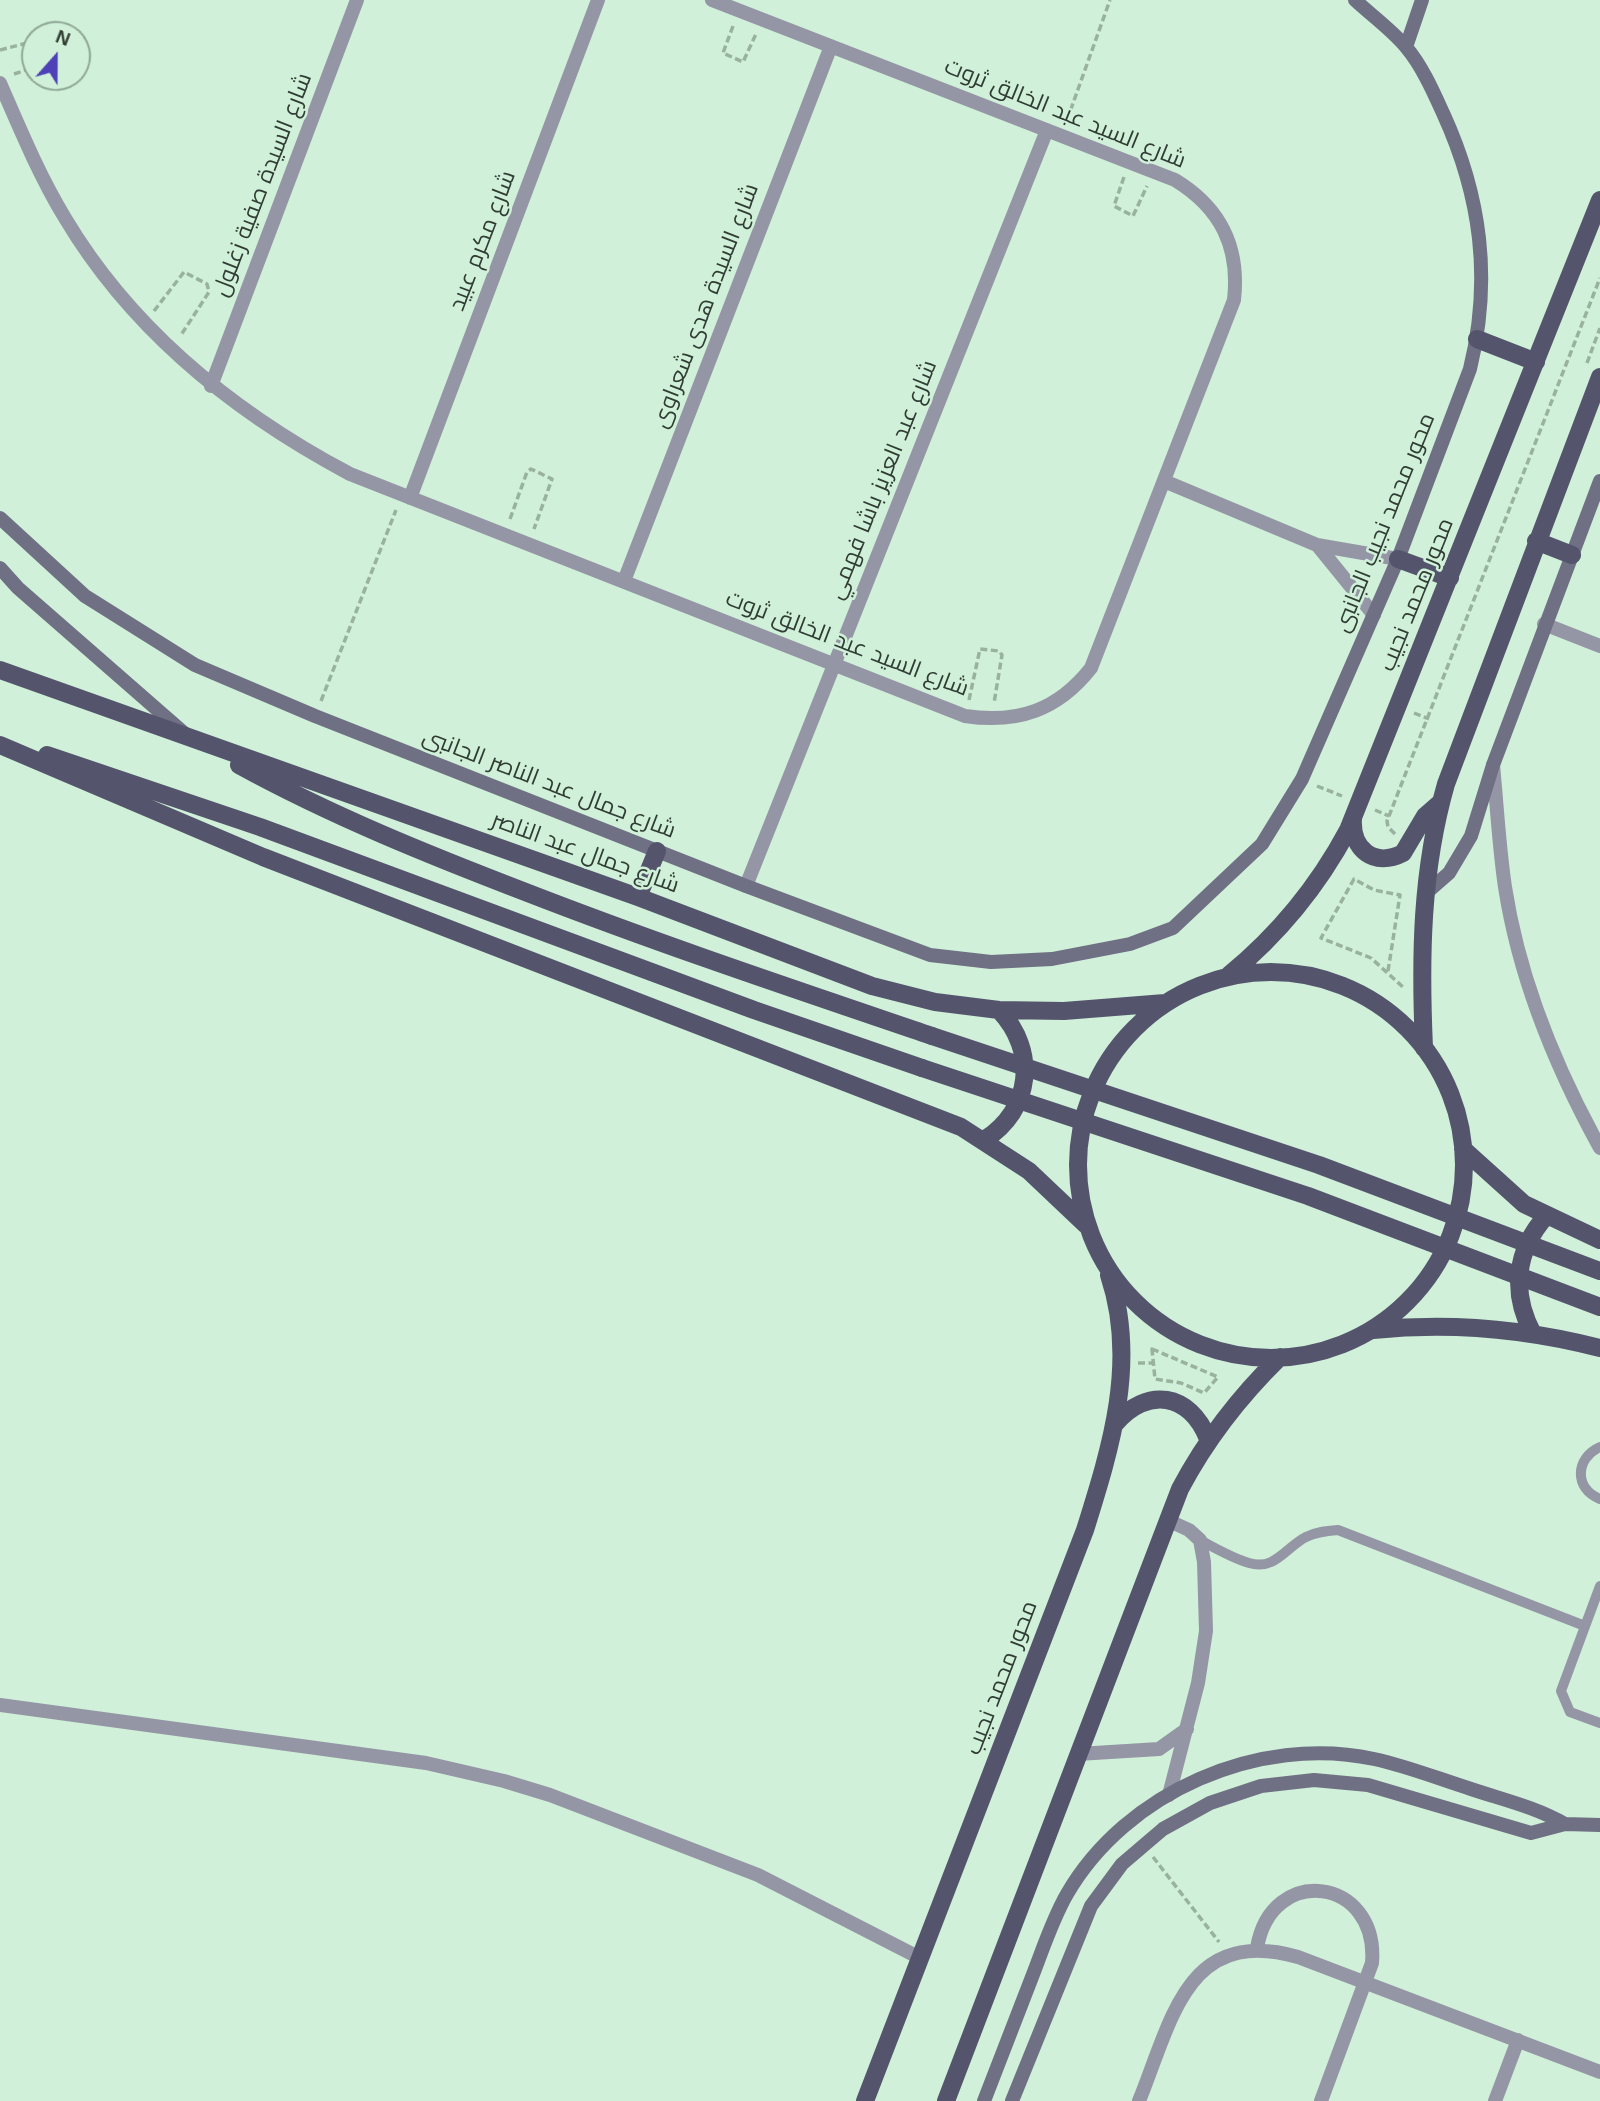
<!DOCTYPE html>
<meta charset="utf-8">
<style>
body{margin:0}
#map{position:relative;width:1600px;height:2101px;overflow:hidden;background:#d0f0d9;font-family:Arial,sans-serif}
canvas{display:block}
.north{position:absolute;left:21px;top:21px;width:70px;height:70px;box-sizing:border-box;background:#d0f0d9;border:2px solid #90a897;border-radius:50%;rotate:21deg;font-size:19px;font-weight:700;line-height:28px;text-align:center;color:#303d34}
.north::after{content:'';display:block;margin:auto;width:24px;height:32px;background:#4e41b8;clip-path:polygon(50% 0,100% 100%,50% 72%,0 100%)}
</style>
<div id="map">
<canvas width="1600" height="2101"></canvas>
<div class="north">N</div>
</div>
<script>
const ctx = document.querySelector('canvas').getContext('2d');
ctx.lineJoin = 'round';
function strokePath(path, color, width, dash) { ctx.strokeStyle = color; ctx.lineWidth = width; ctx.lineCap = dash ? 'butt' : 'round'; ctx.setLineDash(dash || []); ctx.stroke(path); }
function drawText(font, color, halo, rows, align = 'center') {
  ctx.font = font + ' Arial,Cairo,sans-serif'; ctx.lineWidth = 5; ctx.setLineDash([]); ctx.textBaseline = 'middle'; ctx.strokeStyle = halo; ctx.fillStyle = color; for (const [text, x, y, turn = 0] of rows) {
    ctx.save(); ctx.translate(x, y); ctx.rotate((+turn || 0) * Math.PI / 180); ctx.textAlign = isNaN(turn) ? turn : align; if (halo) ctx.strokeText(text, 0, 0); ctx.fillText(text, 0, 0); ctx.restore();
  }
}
strokePath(new Path2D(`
 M 733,26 L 723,53 L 743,62 L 756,34
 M 0,50 L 35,41
 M 14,74 L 35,67
 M 1067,120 L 1110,0
 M 1124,177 L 1114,206 L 1133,216 L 1147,186
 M 154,311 L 184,272 L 207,284 L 209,292 L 181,335
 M 1587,363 L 1600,328
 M 510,519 L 527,472 L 531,469 L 552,479 L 534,529
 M 969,700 L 980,649 L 999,651 L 1002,655 L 994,703
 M 321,701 L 396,510
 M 1414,713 L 1429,719
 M 1317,786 L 1342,796
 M 1375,810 L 1389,816
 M 1395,834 L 1388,827 L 1387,821 L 1600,278
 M 1388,971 L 1400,895 L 1374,890 L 1354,879 L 1321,938 L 1371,958 L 1404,988
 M 1152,1349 L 1218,1377 L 1204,1393 L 1181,1383 L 1155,1379 Z
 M 1138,1363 L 1153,1363
 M 1153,1857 L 1219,1942`), '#99b2a0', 3.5, [7, 3.5]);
strokePath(new Path2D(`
 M 1600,1447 C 1575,1458 1574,1489 1600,1499
 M 1200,1540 C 1215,1548 1232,1558 1249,1563 C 1275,1571 1286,1547 1306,1537 C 1316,1532 1326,1531 1338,1530 L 1585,1626
 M 1600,1586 L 1561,1691 L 1570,1712 L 1600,1723`), '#9596a5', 10);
strokePath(new Path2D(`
 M 0,83 C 20,129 39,175 65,218 C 133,332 235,413 350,474 L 965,716 C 1018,724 1058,710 1091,668 L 1234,300 C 1240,247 1221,208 1175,180 L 712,0
 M 211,386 L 357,0
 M 1164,481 L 1317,545 L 1398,559
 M 410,498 L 598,0
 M 1318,546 L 1374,615
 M 624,581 L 831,46
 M 1544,624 L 1600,646
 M 1493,765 C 1497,806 1499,847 1505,887 C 1519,978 1556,1068 1600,1148
 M 746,886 L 1047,130
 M 1167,1520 L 1189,1530 L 1200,1540 L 1204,1562 L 1206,1631 L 1198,1683 L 1169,1795
 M 0,1705 L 426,1763 L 504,1781 L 550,1795 L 758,1875 L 920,1958
 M 1078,1754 L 1159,1749 L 1187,1729
 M 1257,1948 C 1271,1863 1379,1877 1372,1963 L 1321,2101
 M 1139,2101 C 1172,2020 1187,1925 1298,1957 L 1600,2072
 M 1495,2101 L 1518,2040`), '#9596a5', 14);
strokePath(new Path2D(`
 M 1406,47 L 1422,0
 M 0,518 L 85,596 L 195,665 L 315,716 L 746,886 L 930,955 L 991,962 L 1052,959 L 1130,944 L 1173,928 L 1262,844 L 1302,779 L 1398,559 L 1470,369 C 1492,279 1481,196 1443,113 C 1433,91 1422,66 1406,47 C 1392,30 1371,15 1355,0
 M 0,568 L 18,588 L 184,733
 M 1425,894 L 1449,873 L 1471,836 L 1493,765 L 1600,481
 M 984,2101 C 1000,2060 1016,2018 1032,1977 C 1043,1949 1052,1920 1067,1894 C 1126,1792 1259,1734 1374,1759 C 1407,1766 1439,1779 1471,1789 C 1504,1800 1535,1807 1565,1824
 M 1012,2101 L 1091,1906 L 1122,1864 L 1163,1829 L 1210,1803 L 1261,1786 L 1314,1780 L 1368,1785 L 1531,1833 L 1565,1824 L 1600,1825`), '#6f7084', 14);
strokePath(new Path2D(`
 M 1477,339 L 1536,362
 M 1536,541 L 1572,555
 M 1398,559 L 1450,578
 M 0,670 L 638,897 L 872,986 L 935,1002 L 999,1010 L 1064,1011 L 1165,1003
 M 0,745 L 263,857 L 961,1127 L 1029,1171 L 1086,1225
 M 47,755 L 260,827 L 754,1010 L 922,1068
 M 239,765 C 332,816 429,855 528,893 C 662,945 797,990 932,1036
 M 1353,819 C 1351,849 1374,868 1403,853 L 1425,816 L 1441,802
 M 638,897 L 657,851
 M1078 1165a193 193 0 1 1 386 0a193 193 0 1 1-386 0Z
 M 1229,975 C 1279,934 1317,888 1348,830 L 1600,200
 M 1424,1048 C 1420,958 1421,871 1446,784 L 1600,377
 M 984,1140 C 1032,1110 1038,1051 999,1010
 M 1463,1149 L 1524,1204 L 1600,1240
 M 1373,1330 C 1449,1322 1526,1329 1600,1348
 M 1533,1334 C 1511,1293 1515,1251 1546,1216
 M 1115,1424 C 1147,1386 1190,1393 1208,1439
 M 865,2101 L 1085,1530 C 1111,1447 1138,1361 1109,1275
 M 946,2101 L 1180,1489 C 1207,1438 1239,1397 1280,1357`), '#54556d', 18);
strokePath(new Path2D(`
 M 932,1036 L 1319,1165 L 1600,1271
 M 922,1068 L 1308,1196 L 1600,1307`), '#54556d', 18);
drawText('23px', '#303d34', '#d0f0d9', [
 ["شارع السيد عبد الخالق ثروت",1065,114,22],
 ["شارع السيدة صفية زغلول",263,185,-69],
 ["شارع مكرم عبيد",483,241,-69],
 ["شارع السيدة هدى شعراوى",706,306,-69],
 ["شارع عبد العزيز باشا فهمي",883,480,-68],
 ["محور محمد نجيب الجانبى",1385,523,-68],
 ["محور محمد نجيب",1417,595,-68],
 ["شارع السيد عبد الخالق ثروت",847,644,21],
 ["شارع جمال عبد الناصر الجانبى",549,784,21],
 ["شارع جمال عبد الناصر",585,853,20],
 ["محور محمد نجيب",1002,1678,-69]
]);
</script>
